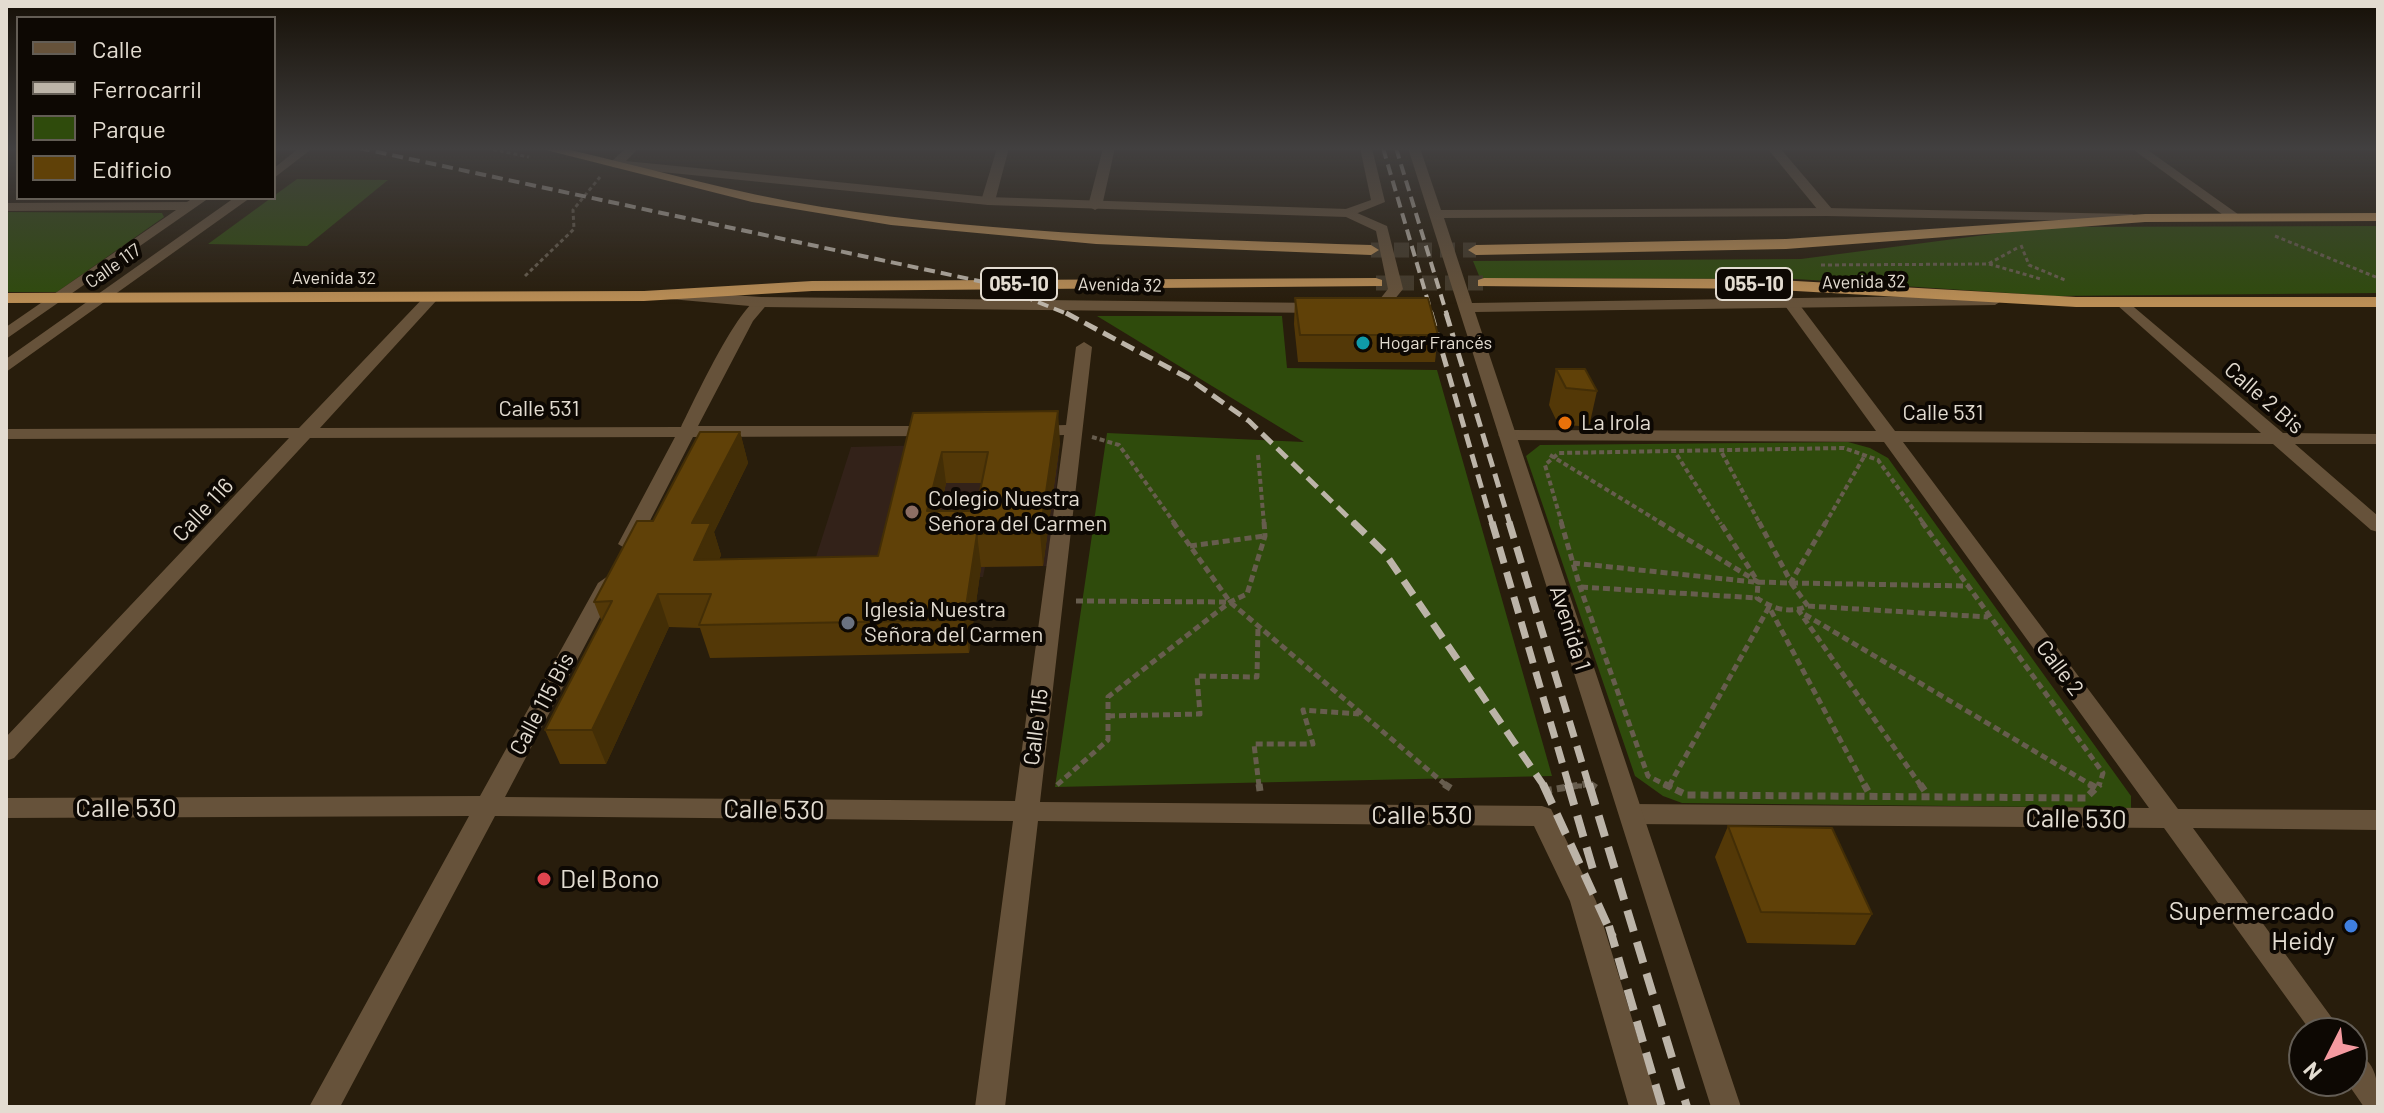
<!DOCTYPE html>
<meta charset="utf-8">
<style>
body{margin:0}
#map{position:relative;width:2384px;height:1113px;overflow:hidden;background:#281d0c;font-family:Barlow,sans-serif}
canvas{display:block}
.frame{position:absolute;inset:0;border:8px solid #e3dcd1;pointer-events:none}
.legend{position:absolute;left:16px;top:16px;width:260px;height:184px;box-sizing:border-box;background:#0d0803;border:2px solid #635d55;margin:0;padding:10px 14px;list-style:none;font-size:24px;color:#e3dcd1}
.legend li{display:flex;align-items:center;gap:16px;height:40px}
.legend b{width:40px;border:2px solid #635d55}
.north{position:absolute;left:2288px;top:1017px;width:80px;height:80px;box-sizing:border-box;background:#0d0803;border:2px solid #635d55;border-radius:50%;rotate:228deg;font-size:22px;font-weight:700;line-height:32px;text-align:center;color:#e3dcd1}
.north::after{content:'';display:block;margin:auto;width:28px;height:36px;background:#f49aa0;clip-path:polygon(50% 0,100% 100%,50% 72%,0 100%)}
</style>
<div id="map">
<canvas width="2384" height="1113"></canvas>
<div class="frame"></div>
<ul class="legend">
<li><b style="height:10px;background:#66523a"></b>Calle</li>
<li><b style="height:10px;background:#bcb4a8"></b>Ferrocarril</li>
<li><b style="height:22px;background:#2f4b0c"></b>Parque</li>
<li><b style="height:22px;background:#604108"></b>Edificio</li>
</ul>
<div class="north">N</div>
</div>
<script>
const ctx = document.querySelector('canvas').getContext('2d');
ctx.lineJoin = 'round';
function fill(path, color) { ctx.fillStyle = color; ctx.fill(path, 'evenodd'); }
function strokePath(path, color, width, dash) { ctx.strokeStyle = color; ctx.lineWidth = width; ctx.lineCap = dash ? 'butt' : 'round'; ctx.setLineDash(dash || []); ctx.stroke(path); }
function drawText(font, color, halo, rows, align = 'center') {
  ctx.font = font + ' Barlow,sans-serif'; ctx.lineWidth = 8; ctx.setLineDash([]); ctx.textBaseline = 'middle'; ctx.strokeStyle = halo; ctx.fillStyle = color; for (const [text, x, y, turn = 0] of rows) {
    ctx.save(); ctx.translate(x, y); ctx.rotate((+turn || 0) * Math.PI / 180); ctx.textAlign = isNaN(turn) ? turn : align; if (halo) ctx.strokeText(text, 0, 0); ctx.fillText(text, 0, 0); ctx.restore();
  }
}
fill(new Path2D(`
 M 1060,442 L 1050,566 L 985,567 L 983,577 L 809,579 L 851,447 Z`), '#332219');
fill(new Path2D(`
 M 297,179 L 388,180 L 307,246 L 208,244 Z
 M 6,212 L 162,213 L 164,217 L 57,292 L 6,292 Z
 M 2378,226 L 2378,293 L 2054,296 L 1796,279 L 1480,278 L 1473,261 L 1801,259 L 2046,227 Z
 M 1097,316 L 1282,316 L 1287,368 L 1437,370 L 1552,776 L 1055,787 L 1107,433 L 1304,442 Z
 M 1848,442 L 1870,448 L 1888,458 L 2131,796 L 2131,808 L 1682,803 L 1663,796 L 1635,776 L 1526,456 L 1540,445 Z`), '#2f4b0c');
strokePath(new Path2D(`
 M 1371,250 L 1476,250
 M 1376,283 L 1484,283`), '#443a2a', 15, [15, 8]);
strokePath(new Path2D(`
 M 486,148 L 529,157
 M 2275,236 L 2378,278
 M 2021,245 L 2029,265 L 2065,280
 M 1989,264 L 2041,279
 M 1821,265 L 1988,264 L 2019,247
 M 525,276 L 574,229 L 573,210 L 600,177`), '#675d4e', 3, [4, 3]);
strokePath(new Path2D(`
 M 1092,437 L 1119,445 L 1175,524
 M 1722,453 L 1760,524
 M 1258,455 L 1264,524
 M 1550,455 L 1663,524
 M 1677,455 L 1721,524
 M 1562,524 L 1545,465 L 1559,453 L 1844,448 L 1878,460 L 1924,524
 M 1825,524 L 1865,455`), '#675d4e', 4, [5, 3]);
strokePath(new Path2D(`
 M 1173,522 L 1230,602 L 1447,786
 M 1561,522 L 1580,587 L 1648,776 L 1668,786
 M 1659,522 L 1758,582 L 1720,522
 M 1759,522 L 1791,582 L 1826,522
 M 1922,522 L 2103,773 L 2099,786
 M 1190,546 L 1264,536
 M 1573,563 L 1754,582
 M 1758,582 L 1791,583 L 1808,606 C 1789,614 1773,609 1757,598 Z
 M 1791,583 L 1968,586
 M 1581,587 L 1757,598
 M 1076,601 L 1230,602
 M 1808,606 L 1988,617
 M 1108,716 L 1200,714 L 1197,676 L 1257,677 L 1258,626
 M 1057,785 L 1108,740 L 1108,697 L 1230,602 L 1247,594 L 1265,536 L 1264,522
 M 1259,786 L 1254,744 L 1313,744 L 1303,710 L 1359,714
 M 1575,786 L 1593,786
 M 1669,786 L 1769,607 L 1865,786
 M 1921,786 L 1799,611 L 2093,786`), '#675d4e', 5, [7, 4]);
strokePath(new Path2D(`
 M 1259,784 L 1260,791
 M 1444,784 L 1455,791
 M 1590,784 L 1596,788
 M 1664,784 L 1687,795 L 2086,798 L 2100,784
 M 1864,784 L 1869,793
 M 1920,784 L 1927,794
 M 2089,784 L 2100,790
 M 1668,788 L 1670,784
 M 1544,791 L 1586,784`), '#675d4e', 7, [8, 5]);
fill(new Path2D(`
 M 626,148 L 639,148 L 620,167 L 612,167 L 612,161 Z
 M 997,148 L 1009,148 L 995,201 L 988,205 L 981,201 Z
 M 1103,148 L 1115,148 L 1102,206 L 1095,210 L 1088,206 Z
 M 1360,148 L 1372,148 L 1385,202 L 1348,217 L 1341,213 L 1343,210 L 1371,200 Z
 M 1767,148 L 1780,148 L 1832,209 L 1832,215 L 1822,215 Z
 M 2131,148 L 2145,148 L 2242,217 L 2230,220 Z
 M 431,293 L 439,298 L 436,301 L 320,428 L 681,427 C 694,401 738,305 761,297 L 769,302 L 753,321 L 698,426 L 934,426 L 943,431 L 934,436 L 693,437 L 638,544 L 628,550 L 618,544 L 675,437 L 310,438 L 14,758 L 6,761 L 6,737 L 289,438 L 6,439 L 6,429 L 299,428 L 426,295 Z
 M 2122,297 L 2283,433 L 2378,434 L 2378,444 L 2295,444 L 2378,516 L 2378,532 L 2371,530 L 2273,444 L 1903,442 L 2178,809 L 2378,810 L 2378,830 L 2193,828 L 2343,1033 L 2312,1033 L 2164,828 L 1631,824 L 1622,821 L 1619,814 L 1622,807 L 1631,804 L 2149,808 L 1884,442 L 1507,440 L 1498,435 L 1507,430 L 1876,431 L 1783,303 L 1791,298 L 1796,300 L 1895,431 L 2261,433 L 2117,305 L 2117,299 Z
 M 1084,342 L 1092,347 L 1040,802 L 1542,806 L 1551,809 L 1596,901 L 1659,1107 L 1629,1107 L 1570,901 L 1534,826 L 1038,821 L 1005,1107 L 975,1107 L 1013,821 L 495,816 L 340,1107 L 309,1107 L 469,816 L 6,818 L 6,798 L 480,796 L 598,583 L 608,576 L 618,583 L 505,797 L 1015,801 L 1064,435 L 1034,436 L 1025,431 L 1034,426 L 1066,425 L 1076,347 Z
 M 2352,1051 C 2378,1061 2378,1083 2378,1107 L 2364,1107 L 2346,1081 L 2352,1081 Z`), '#66523a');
fill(new Path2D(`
 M 299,148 L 313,148 L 274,178 L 274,168 Z
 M 1408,148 L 1420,148 L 1441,210 L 1827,208 L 2132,214 L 2139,218 L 2132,222 L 1827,216 L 1444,218 L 1472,303 L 1995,295 L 2003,300 L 1995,305 L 1475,312 L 1741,1107 L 1711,1107 Z
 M 616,160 L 988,197 L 1348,209 L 1387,226 L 1403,289 L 1390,305 L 1361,310 L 1361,304 L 1380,299 L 1388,289 L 1376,231 L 1346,217 L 988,205 L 612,167 L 612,161 Z
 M 193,198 L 209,198 L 6,339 L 6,327 L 176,210 L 6,211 L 6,203 L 187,202 Z
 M 234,198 L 250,198 L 6,372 L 6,359 Z
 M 675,291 L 761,297 L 1322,303 L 1330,308 L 1322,313 L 761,307 L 670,299 L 670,293 Z`), '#66523a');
fill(new Path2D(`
 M 538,148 L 562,148 C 649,168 734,193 822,207 C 1004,235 1188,239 1371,245 L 1379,250 L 1371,255 L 1096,244 L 891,225 L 752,202 Z
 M 2378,213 L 2378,221 L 2145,222 L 1786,249 L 1476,255 L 1468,250 L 1476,245 L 1786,239 L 2145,214 Z
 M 1376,278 L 1382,280 L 1382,286 L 812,291 L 644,301 L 6,303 L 6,293 L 644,291 L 812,281 Z
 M 1484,278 L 1761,279 L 2076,297 L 2378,297 L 2378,307 L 2076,307 L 1761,289 L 1478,286 L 1478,280 Z`), '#bb8e55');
strokePath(new Path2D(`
 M 359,148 L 993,284 L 1070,315
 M 1383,148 L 1432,315
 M 1396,148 L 1447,315`), '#bcb4a8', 4, [11, 6]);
strokePath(new Path2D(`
 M 1066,313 L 1188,378 L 1249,421 L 1355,524
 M 1431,313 L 1492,524
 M 1446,313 L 1510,524`), '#bcb4a8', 5, [14, 7]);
strokePath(new Path2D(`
 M 1353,522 L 1384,552 L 1544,786
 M 1492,522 L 1569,786
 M 1509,522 L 1589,786`), '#bcb4a8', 7, [17, 9]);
strokePath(new Path2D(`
 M 1543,784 L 1613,937
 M 1568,784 L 1594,873
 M 1589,784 L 1687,1107
 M 1609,926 L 1662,1107`), '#bcb4a8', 8, [22, 11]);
fill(new Path2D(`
 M 1295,298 L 1438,335 L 1435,362 L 1298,362 L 1294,324 Z
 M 1556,369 L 1597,391 L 1589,427 L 1558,424 L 1549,405 Z
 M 913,413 L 1060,442 L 1043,566 L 981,567 L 969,653 L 710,658 L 700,628 L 669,627 L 606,764 L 560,764 L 545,730 L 602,622 L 594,602 L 653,521 L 740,432 L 748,463 L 714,532 L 721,555 L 719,560 L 878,556 ZM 946,483 L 982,483 L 976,511 L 940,511 Z
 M 1728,826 L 1872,914 L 1855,945 L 1747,943 L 1715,857 Z`), '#533807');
fill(new Path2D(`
 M 1058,411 L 1060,442 L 1043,566 L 1040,533 Z
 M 740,432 L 748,463 L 714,532 L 721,555 L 704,593 L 694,560 L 692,523 Z
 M 942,452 L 946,483 L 932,544 L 927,511 Z
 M 977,534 L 981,567 L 969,653 L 964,620 Z
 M 658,594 L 669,627 L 606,764 L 592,730 Z`), '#432e06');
const building = new Path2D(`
 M 1295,298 L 1428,298 L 1438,335 L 1300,335 Z
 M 1556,369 L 1585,369 L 1597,391 L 1566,388 Z
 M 1058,411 L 1040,533 L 977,534 L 964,620 L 699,625 L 711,594 L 658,594 L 592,730 L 545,730 L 612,601 L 594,602 L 637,521 L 653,521 L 700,432 L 740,432 L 692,523 L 711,523 L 694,560 L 878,556 L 913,413 ZM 942,452 L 988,452 L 976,511 L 927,511 Z
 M 1728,826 L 1832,828 L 1872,914 L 1761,912 Z`);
fill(building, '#604108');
strokePath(building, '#432e06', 2);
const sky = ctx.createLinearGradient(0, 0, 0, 304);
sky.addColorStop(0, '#161007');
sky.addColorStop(0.49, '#424040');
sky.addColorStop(1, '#42404000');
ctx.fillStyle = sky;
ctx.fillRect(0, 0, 2384, 304);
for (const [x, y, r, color] of [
 [1363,343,8,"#0f9aa8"],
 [1565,423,8,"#e8710a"],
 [912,512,8,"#8d6e63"],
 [848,623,8,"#6b7280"],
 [544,879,8,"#e0444e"],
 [2351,926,8,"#3f7fe0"]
]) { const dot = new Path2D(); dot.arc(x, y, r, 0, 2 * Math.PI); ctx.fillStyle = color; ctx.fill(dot); strokePath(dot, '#0d0803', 3); }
drawText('18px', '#e3dcd1', '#0d0803', [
 ["Calle 117",113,266,-35],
 ["Avenida 32",334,278],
 ["Avenida 32",1864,282,-1],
 ["Avenida 32",1120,285,1]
]);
drawText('18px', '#e3dcd1', '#0d0803', [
 ["Hogar Francés",1379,343]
], 'left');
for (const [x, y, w] of [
 [1019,284,76],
 [1754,284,76]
]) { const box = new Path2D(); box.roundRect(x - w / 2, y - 16, w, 32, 6); ctx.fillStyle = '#0d0803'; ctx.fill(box); strokePath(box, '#e3dcd1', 2); }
drawText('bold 20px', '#e3dcd1', null, [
 ["055-10",1019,284],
 ["055-10",1754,284]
]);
drawText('22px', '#e3dcd1', '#0d0803', [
 ["Calle 2 Bis",2264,398,41],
 ["Calle 531",539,409],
 ["Calle 531",1943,413],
 ["Calle 116",203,510,-47],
 ["Avenida 1",1570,628,72],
 ["Calle 2",2060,668,53],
 ["Calle 115 Bis",542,704,-62],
 ["Calle 115",1036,727,-83]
]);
drawText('22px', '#e3dcd1', '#0d0803', [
 ["La Irola",1581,423],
 ["Colegio Nuestra",928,499],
 ["Señora del Carmen",928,524],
 ["Iglesia Nuestra",864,610],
 ["Señora del Carmen",864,635]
], 'left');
drawText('26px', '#e3dcd1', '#0d0803', [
 ["Calle 530",126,808],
 ["Calle 530",774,810,1],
 ["Calle 530",1422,815],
 ["Calle 530",2076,819,1]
]);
drawText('26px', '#e3dcd1', '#0d0803', [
 ["Del Bono",560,879],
 ["Supermercado",2335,911,"right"],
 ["Heidy",2335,941,"right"]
], 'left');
</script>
